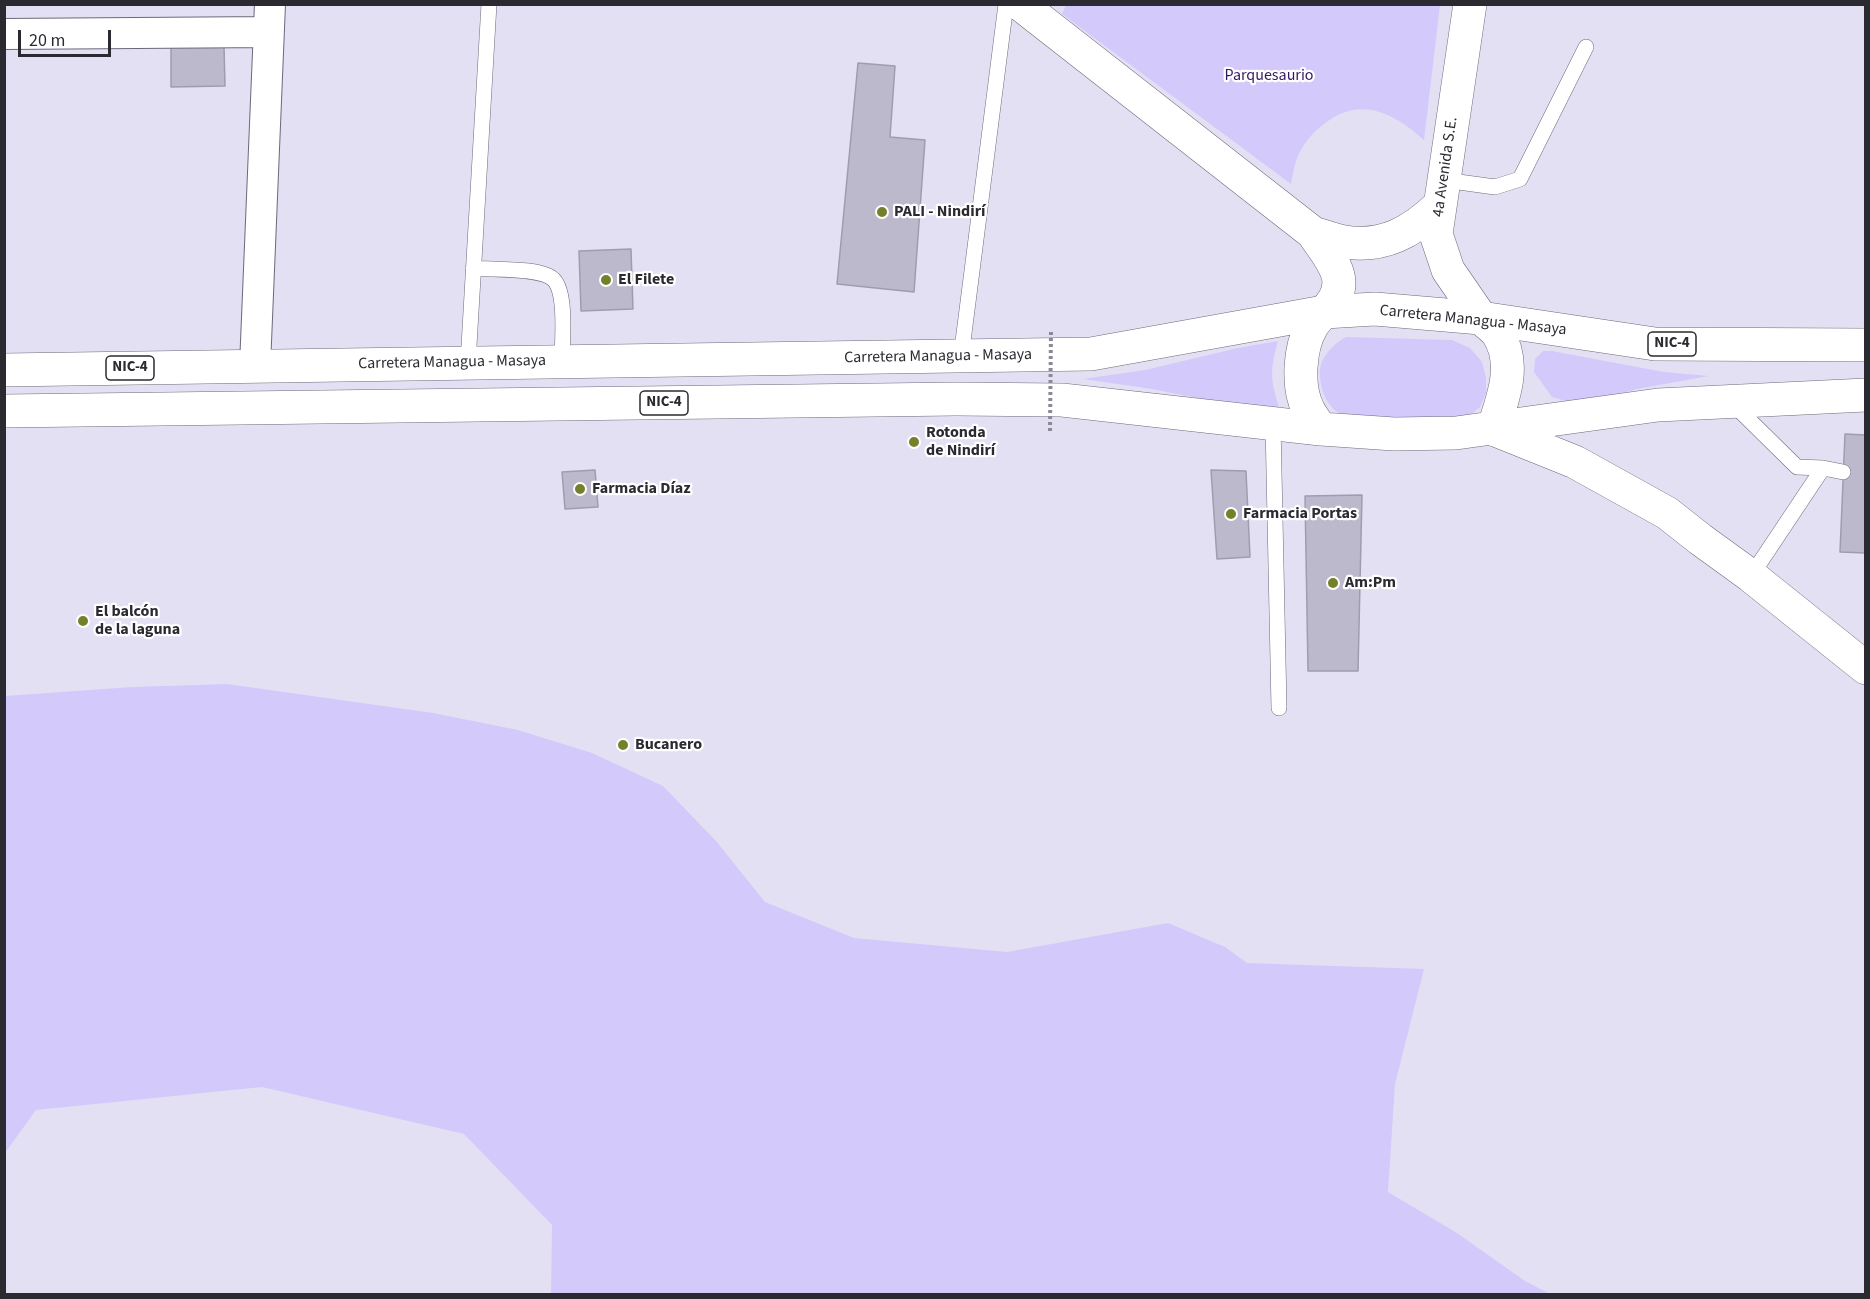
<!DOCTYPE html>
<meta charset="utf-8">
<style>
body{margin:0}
#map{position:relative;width:1870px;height:1299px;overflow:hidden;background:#e4e0f4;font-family:"Source Sans 3",sans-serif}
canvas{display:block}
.frame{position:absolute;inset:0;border:6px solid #2b2a31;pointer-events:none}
.scale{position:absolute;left:18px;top:30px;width:93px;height:27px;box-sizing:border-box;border:3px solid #2b2a31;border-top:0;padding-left:8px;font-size:18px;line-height:21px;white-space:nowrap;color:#2b2a31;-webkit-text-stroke:4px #fff;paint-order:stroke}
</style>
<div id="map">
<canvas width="1870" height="1299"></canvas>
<div class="frame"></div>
<div class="scale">20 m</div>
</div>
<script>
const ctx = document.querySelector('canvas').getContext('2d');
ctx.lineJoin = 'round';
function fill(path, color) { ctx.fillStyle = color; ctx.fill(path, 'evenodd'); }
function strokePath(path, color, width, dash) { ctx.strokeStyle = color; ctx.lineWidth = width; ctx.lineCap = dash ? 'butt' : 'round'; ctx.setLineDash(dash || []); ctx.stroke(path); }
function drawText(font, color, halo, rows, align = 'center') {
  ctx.font = font + ' "Source Sans 3",sans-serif'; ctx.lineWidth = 4.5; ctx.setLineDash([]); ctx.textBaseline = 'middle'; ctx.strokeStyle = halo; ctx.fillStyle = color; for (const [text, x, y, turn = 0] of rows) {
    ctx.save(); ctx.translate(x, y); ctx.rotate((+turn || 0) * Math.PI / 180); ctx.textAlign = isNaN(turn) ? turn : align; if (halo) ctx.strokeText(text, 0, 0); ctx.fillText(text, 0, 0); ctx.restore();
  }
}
fill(new Path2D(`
 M 1066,5 L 1440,5 L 1424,140 C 1394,113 1360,95 1324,124 C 1314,131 1303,144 1298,156 C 1294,164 1293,175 1291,184 L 1062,14 Z
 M 1346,337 L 1452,340 L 1470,348 L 1482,362 L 1486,378 L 1486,393 L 1480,407 L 1469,416 L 1455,422 C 1439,422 1348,420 1341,415 C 1327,406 1321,392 1320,376 C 1318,359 1332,345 1346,337 Z
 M 1278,341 C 1270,371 1270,378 1279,407 L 1232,405 L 1152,389 L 1083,379 L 1145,370 L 1238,348 Z
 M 1543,351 L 1552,351 L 1664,372 L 1709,376 L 1637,389 L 1586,403 L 1569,402 L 1552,397 L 1534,372 L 1535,359 Z
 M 227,684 L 433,713 L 518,730 L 592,753 L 663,786 L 716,841 L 765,902 L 854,938 L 1007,952 L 1168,923 L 1225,947 L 1247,963 L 1424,969 L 1395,1084 L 1388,1192 L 1457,1233 L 1525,1281 L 1550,1294 L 551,1294 L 552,1225 L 464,1134 L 262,1087 L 36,1110 L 5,1153 L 5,696 L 132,687 Z`), '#d4c9fb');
const building = new Path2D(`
 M 224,46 L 225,86 L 171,87 L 171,47 Z
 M 858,63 L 895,66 L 890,137 L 925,140 L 914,292 L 837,284 Z
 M 631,249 L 633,309 L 581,311 L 579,251 Z
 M 1845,434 L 1866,435 L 1866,553 L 1840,552 Z
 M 595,470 L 598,507 L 565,509 L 562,472 Z
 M 1211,470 L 1246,471 L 1250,557 L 1217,559 Z
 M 1362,495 L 1358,671 L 1308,671 L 1305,496 Z`);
fill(building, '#bdb9cc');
strokePath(building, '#a09cb0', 1.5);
const lane = new Path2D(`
 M 1444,180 L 1495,187 L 1520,179 L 1586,47
 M 473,268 C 492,270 542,267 554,280 C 567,294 562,343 562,362
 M 961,357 L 1006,4
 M 468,363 L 489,4
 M 1733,404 L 1797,467 L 1823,468 L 1843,472
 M 1273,424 L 1279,708
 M 1751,576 L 1823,468`);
const street = new Path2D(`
 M 4,34 L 268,32
 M 255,366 L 270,4`);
const secondary = new Path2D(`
 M 1020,4 L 1313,233 C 1331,261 1355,282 1324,312
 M 1470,4 L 1436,234 L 1448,270 L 1481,318
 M 1313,233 C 1323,236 1334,240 1344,242 C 1384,248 1412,232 1440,205
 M 1493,429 L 1575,462 L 1667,513 L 1700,539 L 1751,576 L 1866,668`);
const highway = new Path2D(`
 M 1481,318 C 1486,323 1494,328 1498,334 C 1517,364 1503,399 1493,429
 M 4,370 L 1091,354 L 1324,312 L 1375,309 L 1481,318 L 1655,344 L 1866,345
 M 4,411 L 956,399 L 1062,400 L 1321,429 L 1394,434 L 1456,433 L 1658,405 L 1866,395
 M 1321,429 C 1317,423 1311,416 1308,409 C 1297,387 1299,348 1312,326 C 1315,321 1320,316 1324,312`);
strokePath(lane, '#6d697b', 16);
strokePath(street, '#6d697b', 32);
strokePath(secondary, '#6d697b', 34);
strokePath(highway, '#6d697b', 34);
strokePath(lane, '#fff', 15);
strokePath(street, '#fff', 30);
strokePath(secondary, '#fff', 33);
strokePath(highway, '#fff', 33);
strokePath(new Path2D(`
 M 1050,431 L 1051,330`), '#8b8996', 4, [3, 3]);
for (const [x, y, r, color] of [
 [882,212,6,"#767f2a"],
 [606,280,6,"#767f2a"],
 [914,442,6,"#767f2a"],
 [580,489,6,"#767f2a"],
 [1231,514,6,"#767f2a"],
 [1333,583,6,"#767f2a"],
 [83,621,6,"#767f2a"],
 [623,745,6,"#767f2a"]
]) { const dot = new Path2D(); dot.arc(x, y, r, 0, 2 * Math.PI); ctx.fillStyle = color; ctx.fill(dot); strokePath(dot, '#fff', 2); }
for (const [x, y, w] of [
 [1672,344,48],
 [130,368,48],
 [664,403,48]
]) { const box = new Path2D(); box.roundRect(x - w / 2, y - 12, w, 24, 4.5); ctx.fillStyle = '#fff'; ctx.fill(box); strokePath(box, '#2b2a31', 1.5); }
drawText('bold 15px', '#2b2a31', null, [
 ["NIC-4",1672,344],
 ["NIC-4",130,368],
 ["NIC-4",664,403]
]);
drawText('16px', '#33195f', '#fff', [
 ["Parquesaurio",1269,76]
]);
drawText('16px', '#2b2a31', '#fff', [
 ["4a Avenida S.E.",1446,167,-82],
 ["Carretera Managua - Masaya",1473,321,6],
 ["Carretera Managua - Masaya",938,357,-1],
 ["Carretera Managua - Masaya",452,363,-1]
]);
drawText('bold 16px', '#2b2a31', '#fff', [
 ["PALI - Nindirí",894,212],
 ["El Filete",618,280],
 ["Rotonda",926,433],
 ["de Nindirí",926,451],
 ["Farmacia Díaz",592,489],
 ["Farmacia Portas",1243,514],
 ["Am:Pm",1345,583],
 ["El balcón",95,612],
 ["de la laguna",95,630],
 ["Bucanero",635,745]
], 'left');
</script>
